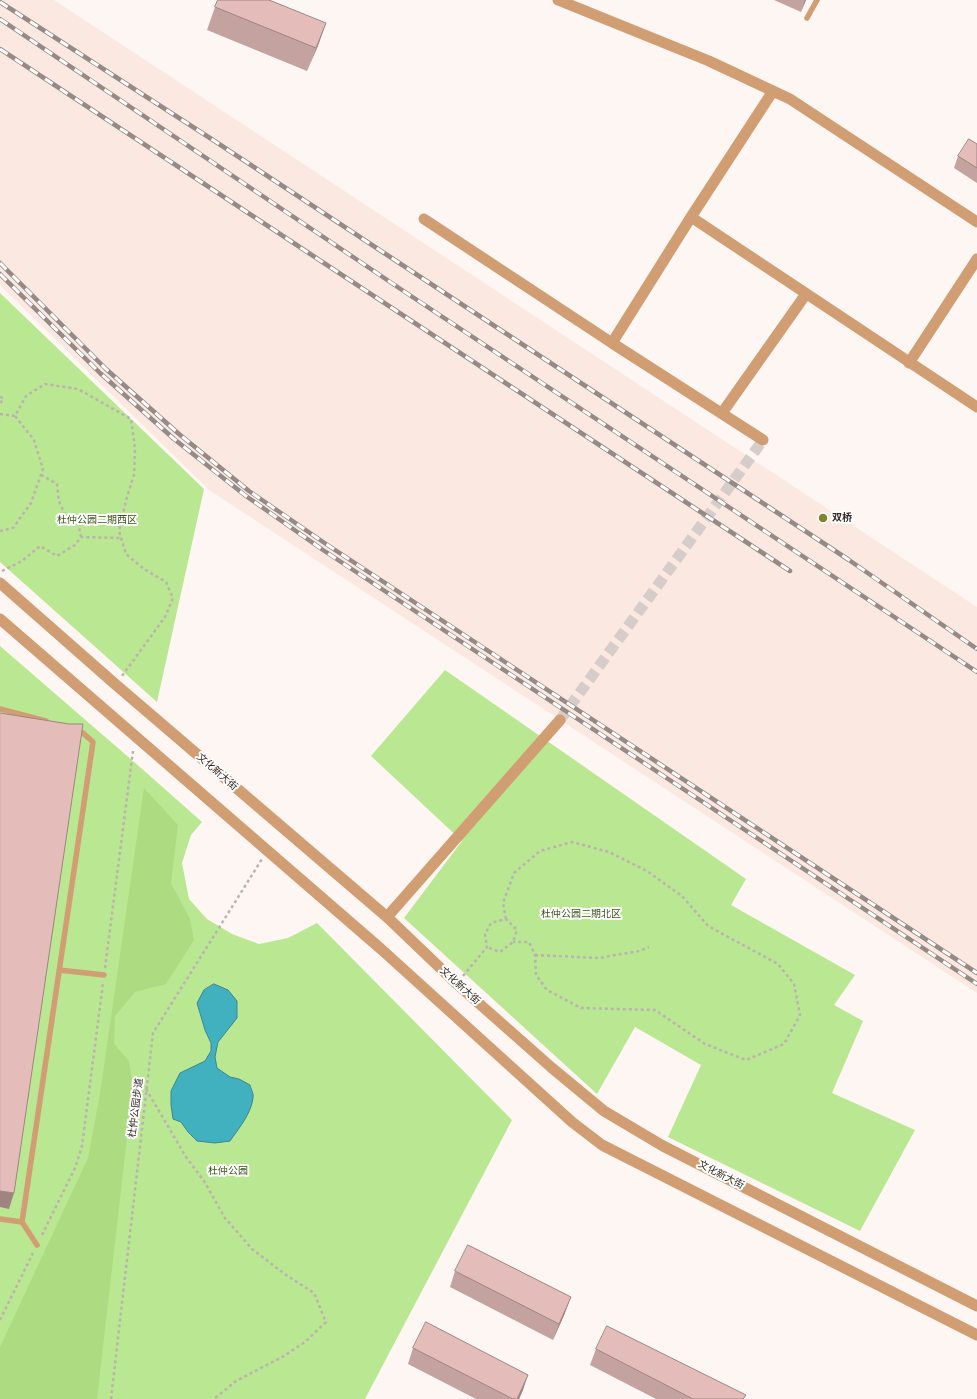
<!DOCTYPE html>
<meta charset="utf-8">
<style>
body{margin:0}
canvas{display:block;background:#fef6f3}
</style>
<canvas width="977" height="1399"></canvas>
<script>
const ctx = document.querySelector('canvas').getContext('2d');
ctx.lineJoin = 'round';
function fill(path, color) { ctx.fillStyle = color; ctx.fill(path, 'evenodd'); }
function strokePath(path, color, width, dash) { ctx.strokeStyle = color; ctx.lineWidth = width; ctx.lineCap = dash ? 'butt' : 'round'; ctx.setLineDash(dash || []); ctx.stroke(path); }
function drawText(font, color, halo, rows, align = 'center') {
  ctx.font = font + ' Helvetica,"Noto Sans SC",sans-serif'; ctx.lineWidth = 4; ctx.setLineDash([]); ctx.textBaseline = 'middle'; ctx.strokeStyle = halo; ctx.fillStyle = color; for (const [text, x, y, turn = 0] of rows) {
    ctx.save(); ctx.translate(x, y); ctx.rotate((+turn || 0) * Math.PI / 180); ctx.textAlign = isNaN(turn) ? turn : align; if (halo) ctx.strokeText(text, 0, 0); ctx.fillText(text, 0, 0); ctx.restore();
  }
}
fill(new Path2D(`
 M 0,0 L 54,0 L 977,607 L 977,993 L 209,490 L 0,285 Z`), '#fbe8e1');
fill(new Path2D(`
 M 0,293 L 204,489 L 157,702 L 0,562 Z
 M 0,646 L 141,768 L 202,822 L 191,835 L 182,863 L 189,899 L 207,919 L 232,934 L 259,944 L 288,938 L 317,923 L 512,1120 L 365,1399 L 0,1399 Z
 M 445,670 L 746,879 L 731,905 L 855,975 L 834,1005 L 863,1021 L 832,1093 L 915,1130 L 860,1231 L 668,1137 L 701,1065 L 635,1027 L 597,1094 L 404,918 L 462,841 L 371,756 Z`), '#bae791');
fill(new Path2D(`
 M 144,788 L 178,825 L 171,883 L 190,919 L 194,940 L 166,984 L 135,992 L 115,1016 L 114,1044 L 129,1061 L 133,1086 L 97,1399 L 0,1399 L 0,1347 L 88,1158 L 100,1094 Z`), '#addb82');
const water = new Path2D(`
 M 214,984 L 228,990 L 237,1001 L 237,1018 L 218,1042 L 215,1057 L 217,1068 L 230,1077 L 239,1079 L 250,1085 C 251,1089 254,1094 253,1098 C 251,1114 239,1128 230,1141 L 215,1143 L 197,1141 L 188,1132 L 181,1122 L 173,1119 L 171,1105 L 171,1091 L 180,1073 L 205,1061 L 211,1051 L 211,1043 L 205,1030 L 197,1003 L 204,990 Z`);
fill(water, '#41b0bf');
strokePath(water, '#3d878f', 1);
strokePath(new Path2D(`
 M 560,720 L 763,440`), '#d6ccc9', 11, [11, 5.5]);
strokePath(new Path2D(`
 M 0,397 L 3,398 L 0,405
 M 0,414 L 15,416 L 26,396 L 45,384 L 78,389 L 131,419 L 135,448 L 134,475 L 126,500 L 119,531 L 126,554 L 144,569 L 166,582 L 173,598 L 165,617 L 122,676
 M 41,475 L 57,484 L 59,501 L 65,515 L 78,522 L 81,537
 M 0,531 L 13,528 L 31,503 L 43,469 L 34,440 L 15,416
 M 2,571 L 22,561 L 40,546 L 57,556 L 75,545 L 81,537 L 121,538
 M 506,919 L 503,903 L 514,873 L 540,851 L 572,842 L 609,852 L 647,871 L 682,896 L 708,926 L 778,964 L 794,984 L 800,1015 L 784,1044 L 746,1060 L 705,1044 L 655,1010 L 581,1008 L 547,990 L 536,975 L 535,955 L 529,942 L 513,942
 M 535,955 L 599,958 L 639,951 L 649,947
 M 105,968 L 133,751
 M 463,976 L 487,947 L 485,934 L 491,923 L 506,919 L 517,930 L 513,942 L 500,952 L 487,947
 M 146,1089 L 186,1157 L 204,1181 L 225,1218 L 252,1249 L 286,1275 L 314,1293 L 326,1322 L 305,1342 L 284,1356 L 236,1381 L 214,1399
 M 42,1235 L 75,1168 L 82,1146 L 103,983
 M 0,1320 L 33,1253
 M 111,1399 L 153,1033 L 262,859`), '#bcb2af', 2.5, [3, 3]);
strokePath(new Path2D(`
 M 807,18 L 817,0
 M 0,709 L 46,721
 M 59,970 L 104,975
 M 0,1219 L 22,1222 L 93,742 L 83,733 L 75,731
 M 22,1222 L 37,1245`), '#d19e73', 5.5);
strokePath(new Path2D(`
 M 558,0 L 709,61 L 790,99 L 977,222
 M 691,217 L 977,407
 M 424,219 L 612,343 L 691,217 L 773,91
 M 612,343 L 763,440
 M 909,363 L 977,259
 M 722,413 L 806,294
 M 387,917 L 560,720`), '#d19e73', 11);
strokePath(new Path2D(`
 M 0,583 L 115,684 L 387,917 L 457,984 L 552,1068 L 604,1111 L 663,1146 L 977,1306
 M 0,619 L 381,949 L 572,1122 L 602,1145 L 977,1335`), '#d19e73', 11);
const rail = new Path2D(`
 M 0,2 L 213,140 L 849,560 L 977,649
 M 0,19 L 405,292 L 977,672
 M 0,49 L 790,571
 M 0,263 L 106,369 L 179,434 L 249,491 L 326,544 L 977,973
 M 0,274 L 100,373 L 174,439 L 246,496 L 323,550 L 977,984`);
strokePath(rail, '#958a85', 4.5);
strokePath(rail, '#fff', 3, [9]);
fill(new Path2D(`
 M 774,0 L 806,0 L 801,12 Z
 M 215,7 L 326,23 L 307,71 L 207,30 Z
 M 977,144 L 977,183 L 954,168 L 958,156 Z
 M 455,1271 L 565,1313 L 553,1340 L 450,1287 Z
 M 413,1348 L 523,1390 L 519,1399 L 476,1399 L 408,1364 Z
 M 596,1349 L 744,1399 L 656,1399 L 590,1365 Z`), '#c4a2a0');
fill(new Path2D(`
 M 805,0 L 806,0 L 801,12 Z
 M 326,23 L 318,46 L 307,71 L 316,48 Z
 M 0,1191 L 14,1193 L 9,1209 L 0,1207 Z
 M 571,1297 L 565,1313 L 553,1340 L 559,1324 Z
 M 528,1375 L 523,1390 L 519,1399 L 517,1399 Z`), '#a08482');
const building = new Path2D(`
 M 218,0 L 269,0 L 326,23 L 316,48 L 215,7 Z
 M 969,139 L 977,144 L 977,168 L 958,156 Z
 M 0,713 L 69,724 L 83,724 L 14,1193 L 0,1191 Z
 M 468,1245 L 571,1297 L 559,1324 L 455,1271 Z
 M 426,1322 L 528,1375 L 517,1399 L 513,1399 L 413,1348 Z
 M 607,1326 L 746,1395 L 743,1399 L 693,1399 L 596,1349 Z`);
fill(building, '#e4bcba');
strokePath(building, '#a08482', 1);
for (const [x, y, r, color] of [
 [823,518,5,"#81832d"]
]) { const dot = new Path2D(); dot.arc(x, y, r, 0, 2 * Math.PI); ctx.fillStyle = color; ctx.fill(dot); strokePath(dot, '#fff', 1.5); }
drawText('bold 10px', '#342620', '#fff', [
 ["双桥",832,518]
], 'left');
drawText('10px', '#375416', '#fff', [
 ["杜仲公园二期西区",97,520],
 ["杜仲公园二期北区",581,914],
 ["杜仲公园",228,1171]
]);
drawText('10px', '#342620', '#fff', [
 ["文化新大街",217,772,41],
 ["文化新大街",460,986,42],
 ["杜仲公园步道",136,1108,-83],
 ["文化新大街",721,1175,27]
]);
</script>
